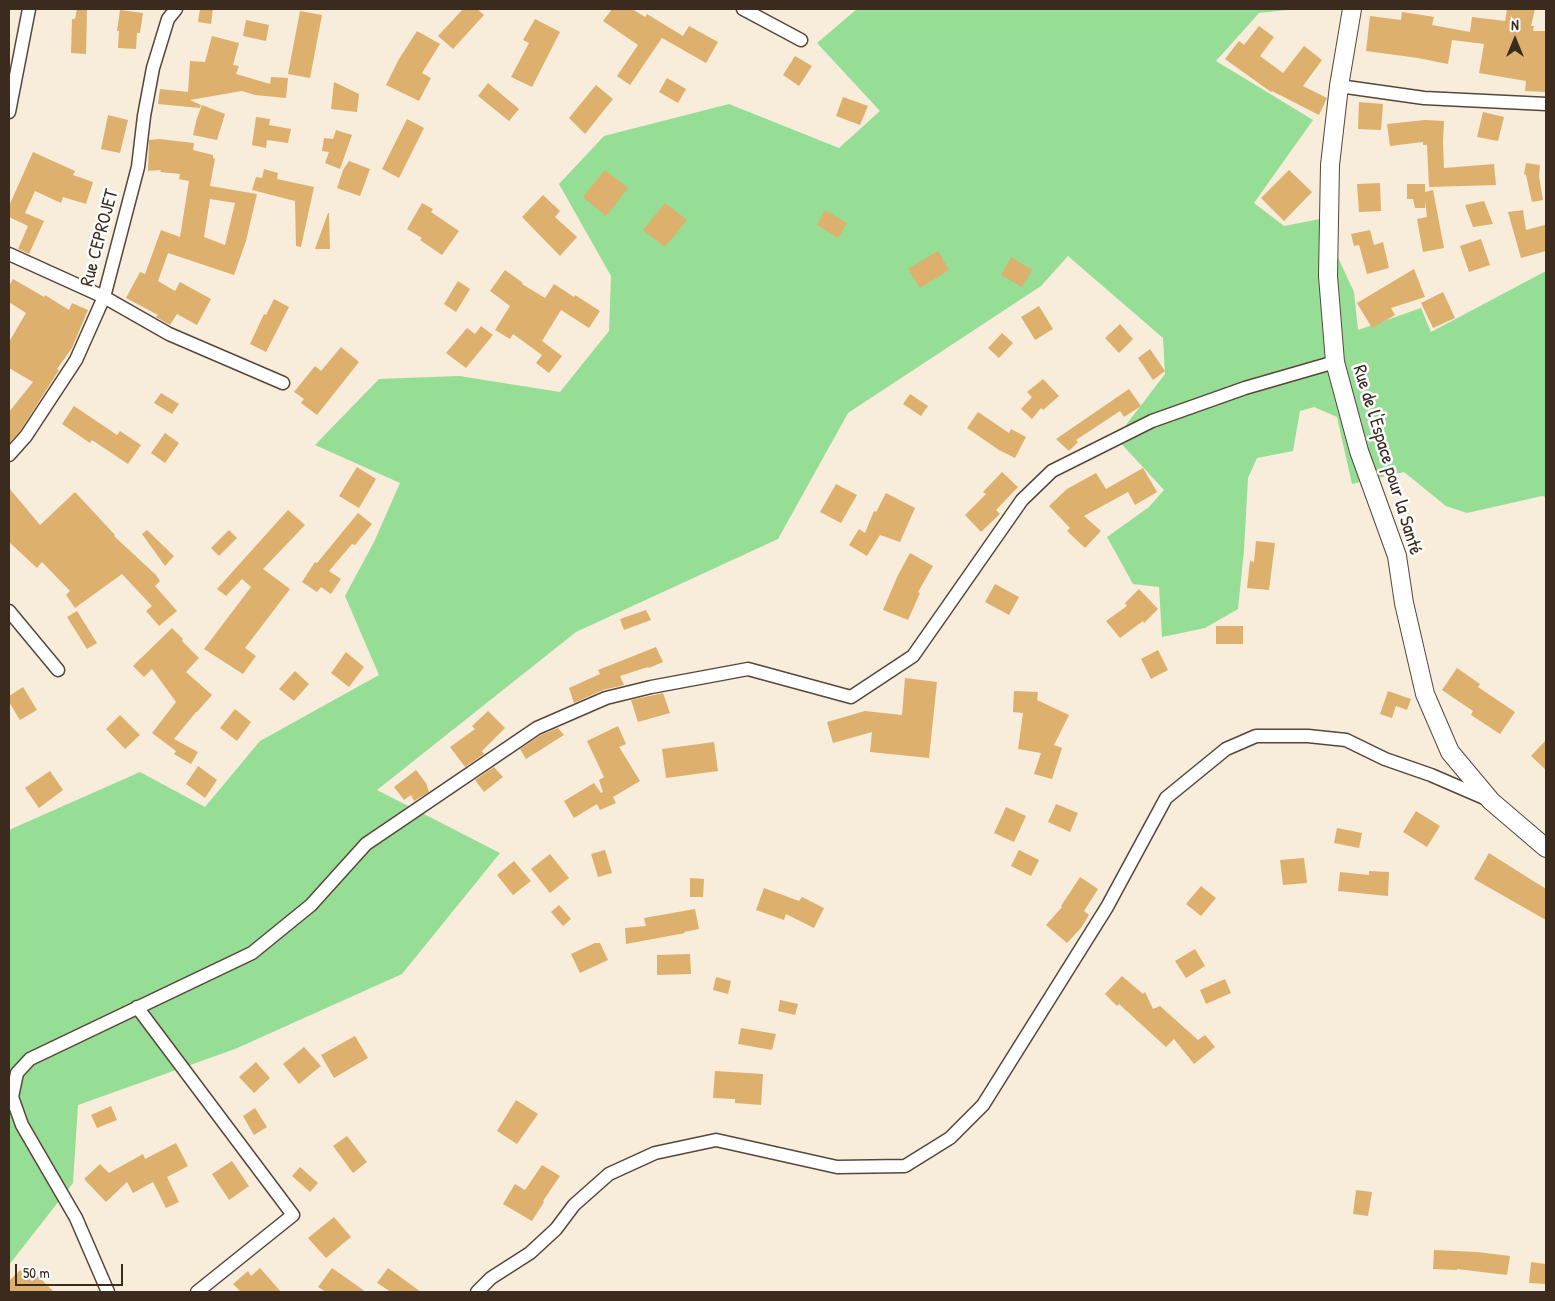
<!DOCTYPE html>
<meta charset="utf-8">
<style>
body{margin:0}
#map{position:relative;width:1555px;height:1301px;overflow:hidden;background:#f8ecdb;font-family:"Patrick Hand",sans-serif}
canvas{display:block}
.frame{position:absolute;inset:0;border:10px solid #3b2a1e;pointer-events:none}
.north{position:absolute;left:1490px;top:15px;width:50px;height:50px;-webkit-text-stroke:4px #fff;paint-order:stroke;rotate:0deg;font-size:14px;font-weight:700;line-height:20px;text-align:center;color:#3b2a1e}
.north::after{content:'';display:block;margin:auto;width:18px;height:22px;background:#3b2a1e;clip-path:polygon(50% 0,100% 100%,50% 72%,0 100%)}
.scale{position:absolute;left:15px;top:1264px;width:108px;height:22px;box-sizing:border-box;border:2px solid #3b2a1e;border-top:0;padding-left:6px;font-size:15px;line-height:18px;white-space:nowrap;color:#3b2a1e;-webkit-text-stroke:4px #fff;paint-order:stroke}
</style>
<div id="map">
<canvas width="1555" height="1301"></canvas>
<div class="frame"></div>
<div class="north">N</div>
<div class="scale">50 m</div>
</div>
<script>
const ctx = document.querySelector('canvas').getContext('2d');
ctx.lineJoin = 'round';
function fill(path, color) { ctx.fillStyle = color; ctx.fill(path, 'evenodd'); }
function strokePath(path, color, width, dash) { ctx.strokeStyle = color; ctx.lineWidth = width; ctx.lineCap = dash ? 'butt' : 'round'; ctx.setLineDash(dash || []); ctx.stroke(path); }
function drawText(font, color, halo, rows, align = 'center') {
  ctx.font = font + ' "Patrick Hand",sans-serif'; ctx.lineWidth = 5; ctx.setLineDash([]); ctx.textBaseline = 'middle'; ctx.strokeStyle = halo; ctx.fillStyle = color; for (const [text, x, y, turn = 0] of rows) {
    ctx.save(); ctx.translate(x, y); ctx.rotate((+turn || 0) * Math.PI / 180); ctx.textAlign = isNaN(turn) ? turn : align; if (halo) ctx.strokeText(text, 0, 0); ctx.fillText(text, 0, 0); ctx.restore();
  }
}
fill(new Path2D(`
 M 857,9 L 1296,9 L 1259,13 L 1216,61 L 1313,120 L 1254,203 L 1284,226 L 1320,219 L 1354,292 L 1358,330 L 1421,308 L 1431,332 L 1546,271 L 1546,497 L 1542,496 L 1467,513 L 1446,506 L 1404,472 L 1352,484 L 1337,417 L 1314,407 L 1300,411 L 1293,451 L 1257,458 L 1248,478 L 1244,550 L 1238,609 L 1205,628 L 1162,637 L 1159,587 L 1133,584 L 1107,537 L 1149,507 L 1164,490 L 1116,438 L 1165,374 L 1163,338 L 1068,256 L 1041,286 L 848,413 L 778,539 L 576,632 L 377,790 L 500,853 L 402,974 L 235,1049 L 78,1105 L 73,1183 L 9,1265 L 9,830 L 140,772 L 205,807 L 260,741 L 379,675 L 345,596 L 374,542 L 400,483 L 315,445 L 379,379 L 459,376 L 560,392 L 609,331 L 611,276 L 559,184 L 604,136 L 729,104 L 839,148 L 880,111 L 817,43 Z`), '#96dd96');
fill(new Path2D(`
 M 77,9 L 87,9 L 86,54 L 71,53 L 72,19 L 75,19 Z
 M 200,9 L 213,9 L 211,24 L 198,22 Z
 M 463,9 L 477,9 L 484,15 L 453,49 L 438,36 Z
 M 612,9 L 632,9 L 645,17 L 647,14 L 683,36 L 689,26 L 718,42 L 706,63 L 662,38 L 630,85 L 617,76 L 638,45 L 603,21 Z
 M 1507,9 L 1535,9 L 1531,26 L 1534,26 L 1533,31 L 1546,31 L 1546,92 L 1525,91 L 1526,81 L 1479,73 L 1484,44 L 1452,40 L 1448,64 L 1418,58 L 1366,51 L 1370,16 L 1401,20 L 1402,12 L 1422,15 L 1434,17 L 1432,25 L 1470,32 L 1472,17 L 1505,21 Z
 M 120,10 L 143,13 L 140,33 L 137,33 L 136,49 L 118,48 L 119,31 L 117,31 Z
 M 300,11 L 322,15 L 310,78 L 288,74 Z
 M 535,19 L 560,32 L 532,87 L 511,77 L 529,43 L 523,40 Z
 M 246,20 L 269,25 L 266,41 L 243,36 Z
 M 1259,26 L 1274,37 L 1260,56 L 1283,73 L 1304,46 L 1322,60 L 1303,86 L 1327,98 L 1319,115 L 1272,91 L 1271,92 L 1225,59 L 1239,41 L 1244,45 Z
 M 417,31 L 440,44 L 422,73 L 431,78 L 419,101 L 386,85 L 399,59 Z
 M 212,36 L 239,43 L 233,65 L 239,66 L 236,74 L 270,84 L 271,77 L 288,78 L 286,98 L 255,95 L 242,91 L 190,100 L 201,105 L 200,108 L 158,104 L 160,89 L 188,92 L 190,61 L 205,62 Z
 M 795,56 L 812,66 L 799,86 L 783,75 Z
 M 667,78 L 686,89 L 678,103 L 659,92 Z
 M 334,82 L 359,94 L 357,112 L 331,109 Z
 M 488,83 L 519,109 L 509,121 L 478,96 Z
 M 596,85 L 613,99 L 585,134 L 569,118 Z
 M 843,97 L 868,106 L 860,125 L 836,116 Z
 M 1359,102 L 1383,104 L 1381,130 L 1358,129 Z
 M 202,105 L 225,114 L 217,140 L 193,135 L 197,118 Z
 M 1483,112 L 1504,117 L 1498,141 L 1477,137 Z
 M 108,115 L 128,120 L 120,153 L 101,149 Z
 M 256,117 L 270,119 L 269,125 L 291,129 L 288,143 L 267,140 L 266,148 L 252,145 Z
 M 407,119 L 424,128 L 399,178 L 382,169 Z
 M 1425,120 L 1444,121 L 1443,142 L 1444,168 L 1494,164 L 1496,185 L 1429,187 L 1427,145 L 1423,145 L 1423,142 L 1390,146 L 1387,124 Z
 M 336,130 L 352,135 L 340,169 L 325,163 L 329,152 L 322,151 L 324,138 L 333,139 Z
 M 159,139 L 194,143 L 193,150 L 213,155 L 213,158 L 215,159 L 210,186 L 257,194 L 246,241 L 234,275 L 168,253 L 158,281 L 175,291 L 180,282 L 211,299 L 197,325 L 177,314 L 170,325 L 156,317 L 158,315 L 126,298 L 140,272 L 145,274 L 161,230 L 180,237 L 189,181 L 179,179 L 180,174 L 160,172 L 161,170 L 148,171 L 149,140 ZM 210,199 L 235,203 L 225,245 L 204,237 Z
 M 33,152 L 75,171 L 73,175 L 93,182 L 86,204 L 63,197 L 61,203 L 35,191 L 25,213 L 44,221 L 29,254 L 18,249 L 28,226 L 9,217 L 9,206 Z
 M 349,161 L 370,169 L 360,196 L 337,188 L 343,170 Z
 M 1526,163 L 1540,165 L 1539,176 L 1543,200 L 1532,202 L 1526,175 L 1524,174 Z
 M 264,169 L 278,173 L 277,179 L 314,187 L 301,247 L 296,246 L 295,201 L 252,190 L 256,177 L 262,178 Z
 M 605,170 L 628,188 L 606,216 L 583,197 Z
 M 1289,170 L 1312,192 L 1284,221 L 1261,198 Z
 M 1380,183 L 1381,211 L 1359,212 L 1357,184 Z
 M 1407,184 L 1425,184 L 1425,192 L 1433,190 L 1444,248 L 1423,252 L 1417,219 L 1427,217 L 1425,200 L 1425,208 L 1415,208 L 1413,199 L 1407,199 Z
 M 543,195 L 560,211 L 555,217 L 577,237 L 560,256 L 522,217 Z
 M 1484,201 L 1493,224 L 1473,227 L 1465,205 Z
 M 422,203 L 433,209 L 431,212 L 459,231 L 442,255 L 420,240 L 422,238 L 407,229 Z
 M 665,203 L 687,220 L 665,247 L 643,230 Z
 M 825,210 L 847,223 L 838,238 L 817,225 Z
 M 1523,210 L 1526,230 L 1545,225 L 1546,232 L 1546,251 L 1521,258 L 1508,212 Z
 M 328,213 L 329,213 L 330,249 L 315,249 Z
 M 1370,230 L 1374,245 L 1383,242 L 1389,268 L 1367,274 L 1359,245 L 1354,246 L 1351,234 Z
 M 1481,239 L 1490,265 L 1469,272 L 1460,246 Z
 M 938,251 L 949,270 L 920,288 L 908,269 Z
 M 1011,257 L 1032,270 L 1022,287 L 1001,275 Z
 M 1414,269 L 1425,297 L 1391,308 L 1395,315 L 1372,328 L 1357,303 Z
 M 505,270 L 523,283 L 522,284 L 545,298 L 554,284 L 574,297 L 575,295 L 600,311 L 589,328 L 561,310 L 542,341 L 562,356 L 549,373 L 536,363 L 542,355 L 513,334 L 510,339 L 495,330 L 510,306 L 490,291 Z
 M 13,279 L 44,297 L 45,295 L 69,310 L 72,303 L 88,310 L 72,348 L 57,369 L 59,370 L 20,431 L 9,443 L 9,412 L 33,382 L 9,368 L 9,342 L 26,313 L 9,302 L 9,286 Z
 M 458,281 L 470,289 L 456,312 L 444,304 Z
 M 1443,292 L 1455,318 L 1433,328 L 1421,303 Z
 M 274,299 L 289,307 L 266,352 L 250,344 L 264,314 L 266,315 Z
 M 1039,306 L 1053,329 L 1035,340 L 1021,317 Z
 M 1120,324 L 1133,339 L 1119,353 L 1105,338 Z
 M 481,326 L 493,335 L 466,368 L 446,353 L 467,328 L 475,334 Z
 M 1002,333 L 1013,343 L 999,358 L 988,348 Z
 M 341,347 L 359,362 L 317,415 L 301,403 L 304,399 L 294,392 L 315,366 L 321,371 Z
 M 1150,349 L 1165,371 L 1153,380 L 1138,358 Z
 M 1043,379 L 1059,396 L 1043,410 L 1041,408 L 1032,419 L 1021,409 L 1032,397 L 1027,392 Z
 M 1129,389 L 1141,406 L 1124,417 L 1120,411 L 1076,440 L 1078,442 L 1069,451 L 1056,439 Z
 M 161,393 L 179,404 L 172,414 L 154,403 Z
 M 910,394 L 928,406 L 921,416 L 903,404 Z
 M 74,406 L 117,435 L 120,431 L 141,445 L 128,464 L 92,440 L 90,443 L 62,424 Z
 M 978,412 L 1009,433 L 1011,429 L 1026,437 L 1015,458 L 999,450 L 967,428 Z
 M 165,433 L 179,443 L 165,463 L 151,453 Z
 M 357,467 L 376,479 L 359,508 L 339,496 Z
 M 1143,468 L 1157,492 L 1135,505 L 1128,492 L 1084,516 L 1101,531 L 1085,548 L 1067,531 L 1070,528 L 1049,506 L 1067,489 L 1096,473 L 1106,489 Z
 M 1002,472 L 1018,487 L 996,510 L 1000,514 L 981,532 L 965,515 L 986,494 L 983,492 Z
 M 836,484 L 857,495 L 841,523 L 820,512 Z
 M 9,488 L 40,525 L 75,492 L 115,535 L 114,536 L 156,575 L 160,581 L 155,586 L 177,611 L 159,626 L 146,611 L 152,606 L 122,574 L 75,608 L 66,595 L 70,591 L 42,562 L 37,568 L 9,542 Z
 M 886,493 L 915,508 L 900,542 L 880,535 L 867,556 L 849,545 L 859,529 L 865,533 L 874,511 L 876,512 Z
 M 288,510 L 305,525 L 263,569 L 290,589 L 245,648 L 256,656 L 243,674 L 204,649 L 251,587 L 242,579 L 226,596 L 217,589 Z
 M 358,513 L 372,524 L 355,545 L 352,544 L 329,571 L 341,579 L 331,594 L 321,587 L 317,592 L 302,582 L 315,562 L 317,563 Z
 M 147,530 L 174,556 L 165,566 L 142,534 Z
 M 229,530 L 237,538 L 219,556 L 211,548 Z
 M 1256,541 L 1275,543 L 1269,590 L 1247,588 L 1250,561 L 1254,562 Z
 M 910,553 L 933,566 L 918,592 L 920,593 L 908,620 L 883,610 L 898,575 Z
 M 995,584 L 1019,597 L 1009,615 L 985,602 Z
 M 1139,589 L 1158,609 L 1144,623 L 1143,621 L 1120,638 L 1106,621 L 1127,606 L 1125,603 Z
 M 646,610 L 651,620 L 624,630 L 620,619 Z
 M 77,611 L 97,643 L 87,649 L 67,617 Z
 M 1216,626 L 1243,626 L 1243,644 L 1216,644 Z
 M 172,628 L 183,639 L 182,641 L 199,658 L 186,672 L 212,695 L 197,712 L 196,712 L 174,739 L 198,752 L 191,764 L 174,754 L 176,751 L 152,733 L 176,702 L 152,669 L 144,677 L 133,666 Z
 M 656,647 L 663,662 L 649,668 L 648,667 L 620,676 L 624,685 L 603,690 L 574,703 L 569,688 L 600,674 L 598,670 Z
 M 1158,650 L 1168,670 L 1151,679 L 1141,659 Z
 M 346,652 L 364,667 L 349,687 L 331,673 Z
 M 1457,668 L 1480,684 L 1478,687 L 1515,712 L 1500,734 L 1471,715 L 1473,711 L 1442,690 Z
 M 295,671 L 309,684 L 294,701 L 279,689 Z
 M 905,678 L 937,682 L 929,758 L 870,752 L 872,732 L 833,743 L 827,722 L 865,711 L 902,715 Z
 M 23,687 L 37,710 L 20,720 L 9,702 L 9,696 Z
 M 1014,691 L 1038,692 L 1037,700 L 1069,715 L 1054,745 L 1062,748 L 1052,779 L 1034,774 L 1041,753 L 1018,749 L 1023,713 L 1013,712 Z
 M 1388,691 L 1411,699 L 1407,710 L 1396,706 L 1392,718 L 1380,714 Z
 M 663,693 L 670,713 L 638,722 L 631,700 Z
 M 235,709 L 251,722 L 237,741 L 220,728 Z
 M 488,711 L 505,728 L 482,751 L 484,754 L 465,767 L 450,747 L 475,729 L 472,726 Z
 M 120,715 L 140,735 L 125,749 L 106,729 Z
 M 618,726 L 626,744 L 619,747 L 640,781 L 613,797 L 616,803 L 600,810 L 597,804 L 574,818 L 564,801 L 594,783 L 601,793 L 603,792 L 599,780 L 604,777 L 587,741 Z
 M 558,728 L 564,735 L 526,759 L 520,749 L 541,735 Z
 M 1546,740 L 1546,770 L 1531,756 Z
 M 714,742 L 718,771 L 666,778 L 662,749 Z
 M 198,766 L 217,780 L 205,798 L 186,784 Z
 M 494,767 L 503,777 L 484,792 L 475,780 Z
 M 416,770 L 426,783 L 429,792 L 414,801 L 411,795 L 404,800 L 394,787 Z
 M 50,771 L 63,790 L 39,808 L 25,788 Z
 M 1056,804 L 1078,813 L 1070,832 L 1048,822 Z
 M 1006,807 L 1026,816 L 1014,842 L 994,833 Z
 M 1416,811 L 1440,826 L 1427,847 L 1403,832 Z
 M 1337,828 L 1362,833 L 1359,848 L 1334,843 Z
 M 605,850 L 612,873 L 598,877 L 591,854 Z
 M 1019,850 L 1039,860 L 1031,876 L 1011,866 Z
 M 1489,853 L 1546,889 L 1546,920 L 1474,879 Z
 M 550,854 L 569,878 L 550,893 L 531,869 Z
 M 1304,858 L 1307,883 L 1283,885 L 1280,860 Z
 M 514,861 L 531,881 L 513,895 L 497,875 Z
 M 1369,871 L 1389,872 L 1388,896 L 1338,891 L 1340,872 L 1369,875 Z
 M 1080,877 L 1098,889 L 1084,911 L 1089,915 L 1081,928 L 1067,943 L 1046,925 L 1062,907 L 1061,906 Z
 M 690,878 L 704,879 L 703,897 L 690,897 Z
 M 1201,886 L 1216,898 L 1201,916 L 1186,904 Z
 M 764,888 L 799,901 L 802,897 L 824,908 L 814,928 L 786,914 L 784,920 L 756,910 Z
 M 559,905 L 571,919 L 563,926 L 551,912 Z
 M 695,909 L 699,929 L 684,932 L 685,933 L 626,944 L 625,928 L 646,926 L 644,918 Z
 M 595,943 L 600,943 L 608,960 L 580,973 L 571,954 Z
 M 1195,949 L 1205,966 L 1186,978 L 1175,961 Z
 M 690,954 L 691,974 L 657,975 L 657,955 Z
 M 1122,976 L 1143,994 L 1145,992 L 1153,1009 L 1160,1006 L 1198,1040 L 1205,1035 L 1215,1047 L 1194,1064 L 1174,1039 L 1166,1047 L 1119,1004 L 1117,1006 L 1105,994 Z
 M 716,977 L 731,981 L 728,994 L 713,990 Z
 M 1225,979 L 1231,993 L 1206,1004 L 1200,990 Z
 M 780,1000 L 798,1004 L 795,1015 L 778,1011 Z
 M 741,1028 L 776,1034 L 772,1050 L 738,1044 Z
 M 355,1036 L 368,1058 L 334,1078 L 321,1055 Z
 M 304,1047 L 321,1066 L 299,1084 L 283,1064 Z
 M 256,1062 L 270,1078 L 254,1093 L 239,1077 Z
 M 715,1071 L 763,1074 L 761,1105 L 735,1103 L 735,1099 L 713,1098 Z
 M 516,1100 L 538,1114 L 517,1144 L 497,1131 Z
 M 111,1106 L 117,1120 L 97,1128 L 91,1115 Z
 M 255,1108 L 267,1127 L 254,1135 L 243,1116 Z
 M 347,1136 L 367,1162 L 353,1173 L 333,1146 Z
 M 176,1143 L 188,1166 L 167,1177 L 179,1202 L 166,1208 L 153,1182 L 133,1193 L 127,1182 L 106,1202 L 84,1179 L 100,1164 L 109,1173 L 143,1154 L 145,1159 Z
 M 232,1161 L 249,1186 L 229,1200 L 212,1174 Z
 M 542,1165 L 560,1176 L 543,1201 L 544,1202 L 532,1221 L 503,1204 L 515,1184 L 525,1190 Z
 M 300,1167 L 318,1183 L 310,1192 L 292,1176 Z
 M 1356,1190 L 1372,1192 L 1368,1216 L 1353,1214 Z
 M 334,1217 L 351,1237 L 326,1258 L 308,1238 Z
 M 1434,1250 L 1477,1252 L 1510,1256 L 1507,1275 L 1457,1269 L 1457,1270 L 1433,1269 Z
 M 1531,1262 L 1546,1264 L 1546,1284 L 1529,1283 Z
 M 260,1268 L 281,1292 L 241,1292 L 233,1284 L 248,1271 L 251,1276 Z
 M 332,1268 L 366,1292 L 326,1292 L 318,1287 Z
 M 388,1268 L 421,1292 L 391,1292 L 377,1283 Z
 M 20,1270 L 32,1281 L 38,1276 L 54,1292 L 9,1292 L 9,1281 Z`), '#deb06e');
const street = new Path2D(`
 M 743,9 L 801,40
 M 1339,86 L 1424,98 L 1546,104
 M 9,112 L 29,9
 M 9,254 L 104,297 L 169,334 L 283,383
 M 9,455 L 26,436 L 76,360 L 104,297 L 138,167 L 144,116 L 153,68 L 168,19 L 176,9
 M 9,611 L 58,670
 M 137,1007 L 293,1215 L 197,1292
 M 108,1292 L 76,1218 L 22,1125 L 12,1097 L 17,1073 L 30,1059 L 252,953 L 311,905 L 366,844 L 537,728 L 606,698 L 651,687 L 748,669 L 851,697 L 913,656 L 1022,500 L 1052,471 L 1152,421 L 1245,388 L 1335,362
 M 477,1292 L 491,1278 L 530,1253 L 556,1229 L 574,1205 L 609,1174 L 655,1153 L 716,1140 L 837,1167 L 905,1166 L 950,1138 L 983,1105 L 1107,907 L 1166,798 L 1226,749 L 1256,736 L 1308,736 L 1346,740 L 1385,759 L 1431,775 L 1489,800`);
const secondary = new Path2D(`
 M 1352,9 L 1339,86 L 1330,165 L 1328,276 L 1335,362 L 1359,451 L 1397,556 L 1404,603 L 1425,694 L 1450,752 L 1491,801 L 1546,848`);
strokePath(street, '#57473a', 15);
strokePath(secondary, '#57473a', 20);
strokePath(street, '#fff', 12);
strokePath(secondary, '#fff', 18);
drawText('19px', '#3b2a1e', '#fff', [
 ["Rue CEPROJET",100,238,-75],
 ["Rue de l'Espace pour la Santé",1387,460,73]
]);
</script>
